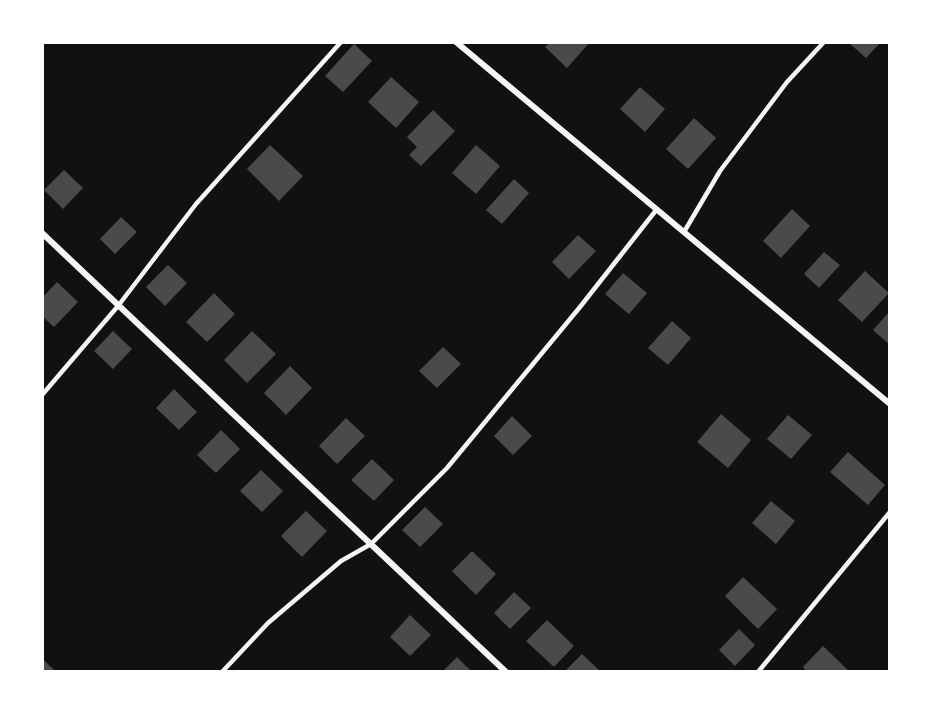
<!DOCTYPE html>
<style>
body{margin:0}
#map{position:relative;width:932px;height:714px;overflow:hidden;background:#111;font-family:"PT Sans",sans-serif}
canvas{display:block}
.frame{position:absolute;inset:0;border:44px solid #fff;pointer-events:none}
</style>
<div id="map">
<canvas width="932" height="714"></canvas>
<div class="frame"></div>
</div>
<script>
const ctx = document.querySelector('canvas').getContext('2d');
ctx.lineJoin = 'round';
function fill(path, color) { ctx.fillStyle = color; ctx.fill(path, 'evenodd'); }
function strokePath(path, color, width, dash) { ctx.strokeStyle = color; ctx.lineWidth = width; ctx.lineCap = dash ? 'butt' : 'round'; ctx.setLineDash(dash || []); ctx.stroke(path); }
fill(new Path2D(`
 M 550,42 L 590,42 L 567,68 L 545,47 Z
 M 848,42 L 881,42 L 866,58 Z
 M 354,44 L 372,61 L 343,92 L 325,76 Z
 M 391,77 L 419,102 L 396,128 L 368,102 Z
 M 640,87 L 665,109 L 645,132 L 620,109 Z
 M 433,110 L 455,131 L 421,166 L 409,155 L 417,147 L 407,137 Z
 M 694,118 L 716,138 L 688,169 L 666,149 Z
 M 270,145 L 303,176 L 279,201 L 247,169 Z
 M 476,145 L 500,166 L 476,194 L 452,173 Z
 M 64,170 L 83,188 L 63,209 L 44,190 Z
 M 514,179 L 529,193 L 502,224 L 486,210 Z
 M 792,209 L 810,226 L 781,258 L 763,241 Z
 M 121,217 L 137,232 L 115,254 L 100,239 Z
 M 578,235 L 596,251 L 569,279 L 552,262 Z
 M 824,252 L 840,265 L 819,288 L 804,274 Z
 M 168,265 L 187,283 L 165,306 L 146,287 Z
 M 865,271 L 889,293 L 862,322 L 838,300 Z
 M 623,273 L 647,293 L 629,314 L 605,294 Z
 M 57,282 L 78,302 L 54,327 L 42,316 L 42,298 Z
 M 214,293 L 235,314 L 207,342 L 186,322 Z
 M 890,311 L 890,345 L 873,330 Z
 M 672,321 L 691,338 L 668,365 L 648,348 Z
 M 113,331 L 132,349 L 113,369 L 94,351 Z
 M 252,331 L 276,354 L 247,383 L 224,360 Z
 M 443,347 L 461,364 L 437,388 L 419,371 Z
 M 290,366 L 312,388 L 286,415 L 264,393 Z
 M 174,389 L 197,412 L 179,430 L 156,408 Z
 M 721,414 L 751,440 L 728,468 L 697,442 Z
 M 788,415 L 812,435 L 791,459 L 767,439 Z
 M 512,416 L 532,436 L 513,455 L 494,436 Z
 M 346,418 L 365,436 L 337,464 L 319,446 Z
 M 221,430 L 240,449 L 216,473 L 197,455 Z
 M 848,452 L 885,485 L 868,505 L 830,472 Z
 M 372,459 L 394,480 L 374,501 L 351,480 Z
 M 261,470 L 283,491 L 262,512 L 240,491 Z
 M 771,501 L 795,521 L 776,544 L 752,523 Z
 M 425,507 L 443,524 L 420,547 L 402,530 Z
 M 306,511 L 327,531 L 302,557 L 281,536 Z
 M 472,551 L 496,574 L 476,595 L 452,571 Z
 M 743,577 L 777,609 L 758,629 L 725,596 Z
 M 514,592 L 531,608 L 510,629 L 494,613 Z
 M 410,615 L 431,635 L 410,656 L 390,637 Z
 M 547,620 L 574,646 L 554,667 L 526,641 Z
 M 739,629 L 755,645 L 735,666 L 719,650 Z
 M 823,646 L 850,672 L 807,672 L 803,667 Z
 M 582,654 L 601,672 L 564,672 Z
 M 457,657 L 472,672 L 442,672 Z
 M 42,658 L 56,672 L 42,672 Z`), '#4a4a4a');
strokePath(new Path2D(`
 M 684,232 L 720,171 L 787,82 L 824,42
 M 42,395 L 118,306 L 196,204 L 341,42
 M 222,672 L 268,623 L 341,561 L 371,544 L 447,468 L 580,307 L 657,209
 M 758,672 L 890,512`), '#f5f5f5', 4.5);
strokePath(new Path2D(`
 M 456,42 L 890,404
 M 42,233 L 506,672`), '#f5f5f5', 6);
</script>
